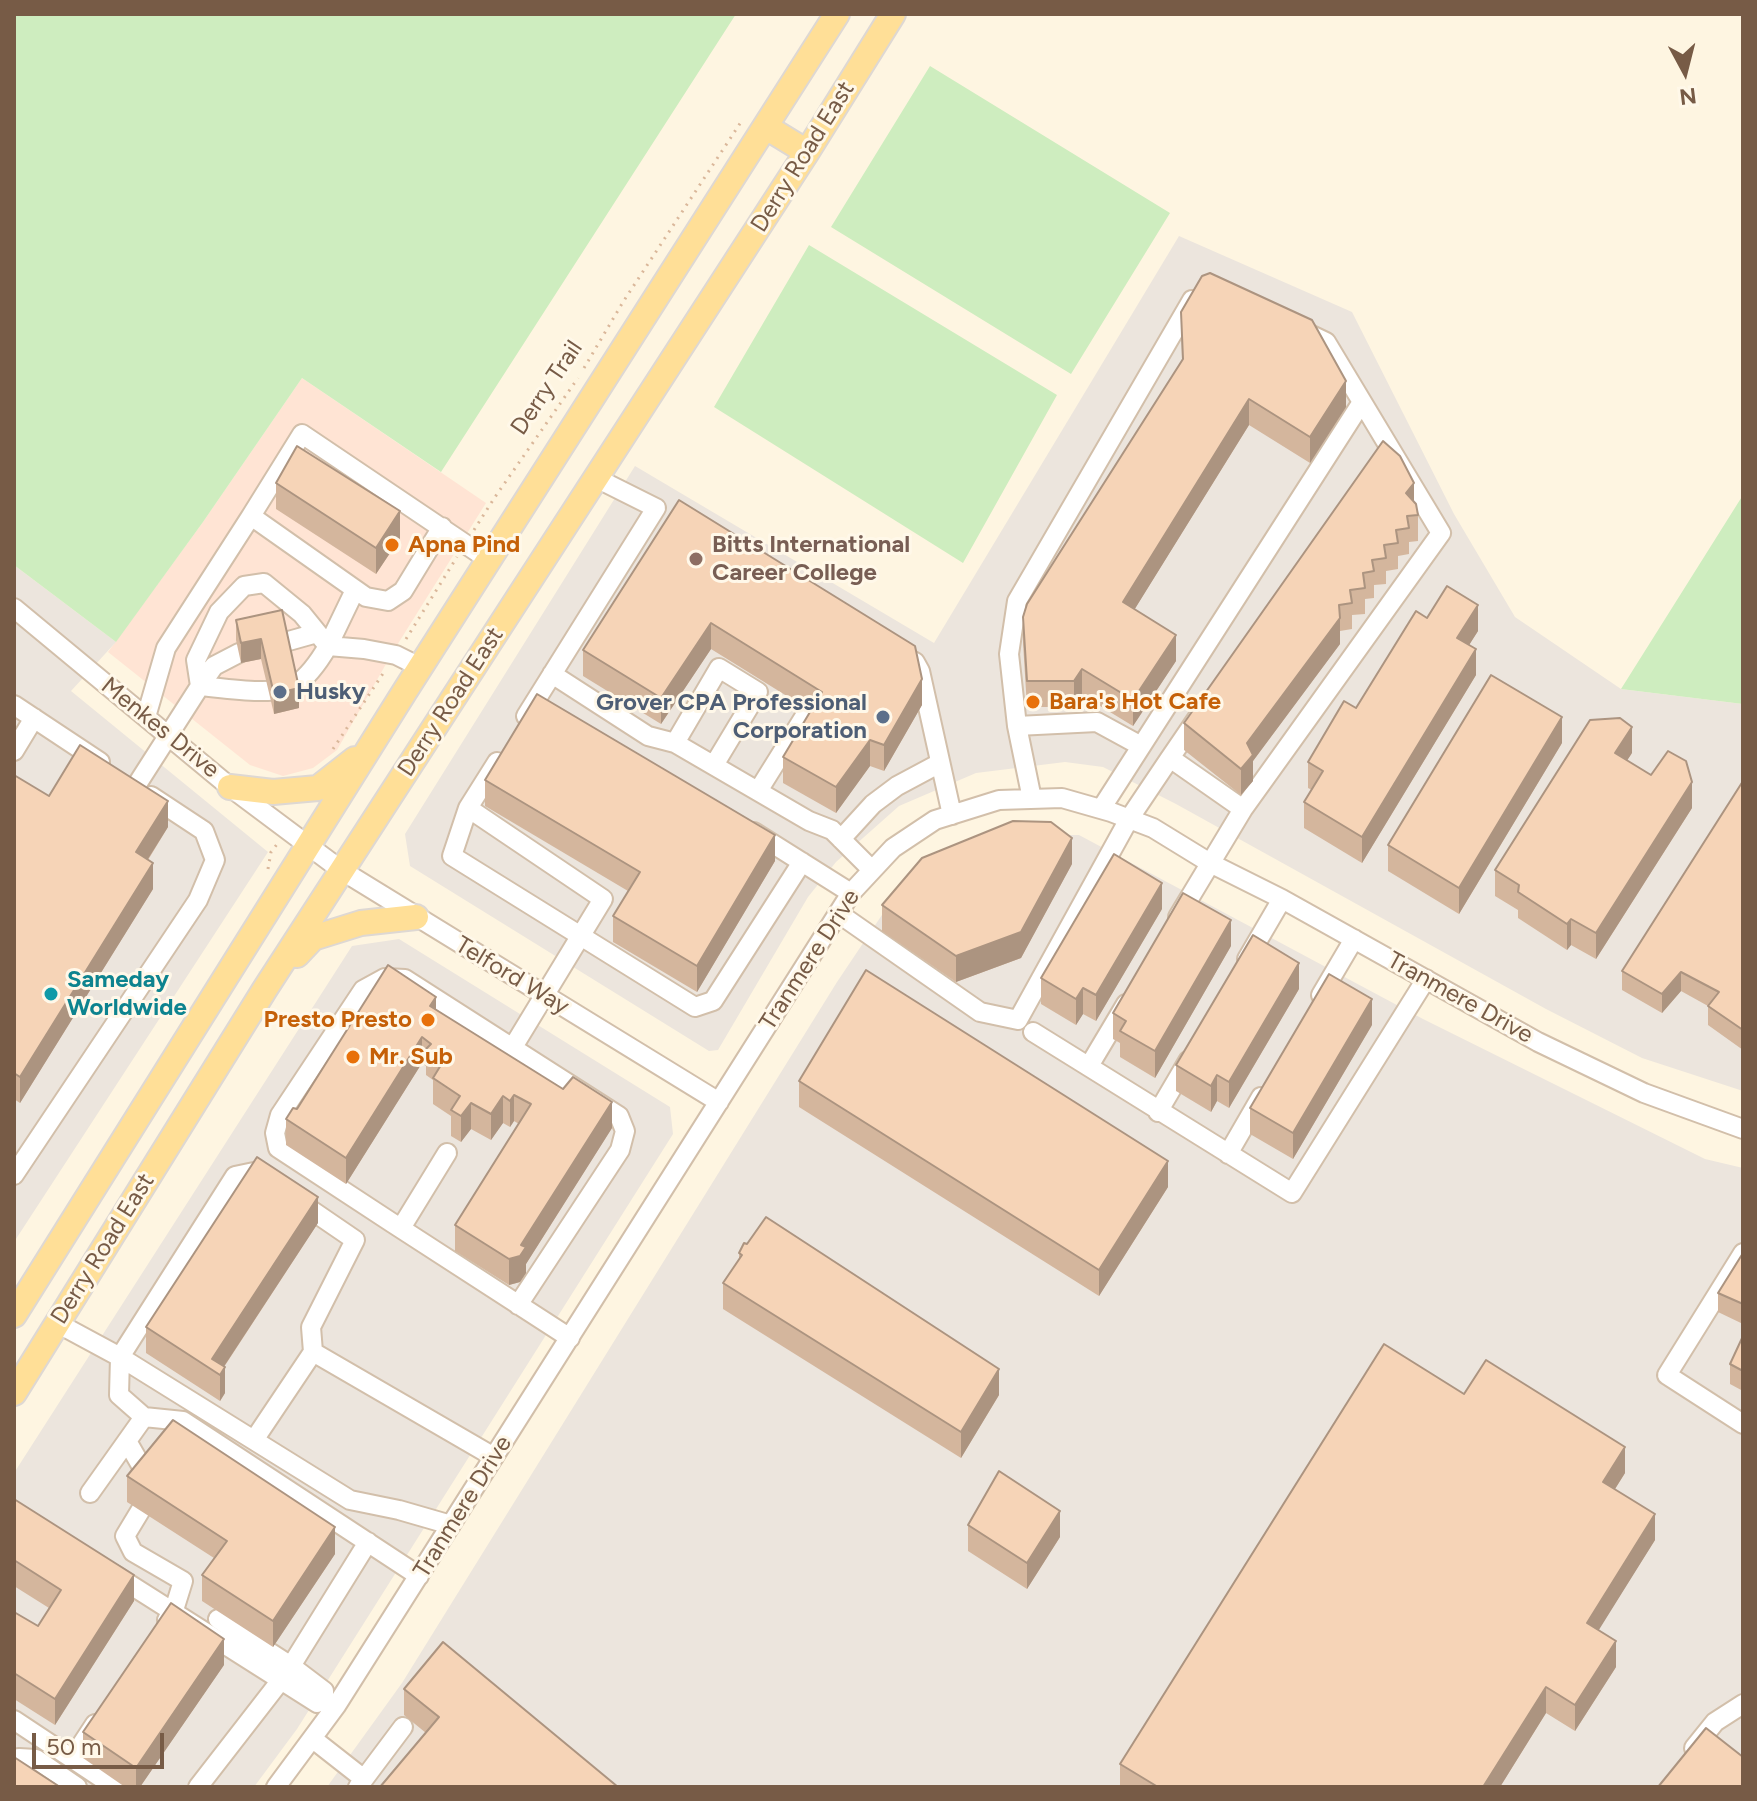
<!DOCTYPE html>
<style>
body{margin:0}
#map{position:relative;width:1757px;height:1801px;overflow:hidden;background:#fef5e1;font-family:Figtree,sans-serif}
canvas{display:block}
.frame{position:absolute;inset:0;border:16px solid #775b46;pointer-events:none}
.north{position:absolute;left:1645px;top:32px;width:80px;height:80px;-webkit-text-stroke:6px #fff8e9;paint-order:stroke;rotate:173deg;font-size:22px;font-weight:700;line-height:32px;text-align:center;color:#775b46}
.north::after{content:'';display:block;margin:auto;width:28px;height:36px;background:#775b46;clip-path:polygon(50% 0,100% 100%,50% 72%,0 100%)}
.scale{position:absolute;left:32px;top:1733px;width:132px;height:36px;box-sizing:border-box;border:4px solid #775b46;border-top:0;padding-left:10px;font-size:24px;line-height:28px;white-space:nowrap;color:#775b46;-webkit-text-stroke:6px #fff8e9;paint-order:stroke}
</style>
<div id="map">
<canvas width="1757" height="1801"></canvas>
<div class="frame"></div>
<div class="north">N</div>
<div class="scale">50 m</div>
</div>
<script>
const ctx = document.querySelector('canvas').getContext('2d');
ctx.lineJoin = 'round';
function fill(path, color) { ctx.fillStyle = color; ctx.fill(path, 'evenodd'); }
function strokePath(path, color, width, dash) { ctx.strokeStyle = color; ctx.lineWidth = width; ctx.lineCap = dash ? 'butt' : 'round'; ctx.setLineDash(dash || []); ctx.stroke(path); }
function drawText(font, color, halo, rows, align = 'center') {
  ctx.font = font + ' Figtree,sans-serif'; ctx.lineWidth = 6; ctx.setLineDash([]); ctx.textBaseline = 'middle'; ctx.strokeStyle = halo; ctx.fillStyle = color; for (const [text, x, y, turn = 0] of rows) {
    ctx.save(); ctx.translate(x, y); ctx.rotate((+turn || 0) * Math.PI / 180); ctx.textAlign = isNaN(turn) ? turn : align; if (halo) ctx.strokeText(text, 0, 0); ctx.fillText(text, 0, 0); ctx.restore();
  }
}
fill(new Path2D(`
 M 302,378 L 486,503 L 394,650 L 337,750 L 313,768 L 283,776 L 250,765 L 108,652 L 203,522 Z`), '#ffe4d4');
fill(new Path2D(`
 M 1179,236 L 1352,312 L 1454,514 L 1515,617 L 1621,689 L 1743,704 L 1743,1091 L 1642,1058 L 1546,1009 L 1176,804 L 1103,767 L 1065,762 L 976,773 L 899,806 L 836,862 L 808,897 L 718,1050 L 709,1051 L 410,866 L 405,834 L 635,466 L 934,643 Z
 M 14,565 L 116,642 L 71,691 L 268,852 L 14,1242 Z
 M 1012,835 L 1079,835 L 1423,1019 L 1705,1159 L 1743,1168 L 1743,1787 L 327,1787 L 402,1683 L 837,982 L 894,897 Z
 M 399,939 L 670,1107 L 673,1134 L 297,1729 L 254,1787 L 14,1787 L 14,1473 L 352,946 Z`), '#ece5dd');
fill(new Path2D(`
 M 14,14 L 736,14 L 441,472 L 302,378 L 203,522 L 116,642 L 14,565 Z
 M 930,66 L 1170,213 L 1071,374 L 831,227 Z
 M 809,245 L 1057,395 L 963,563 L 714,407 Z
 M 1743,495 L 1743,704 L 1621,689 Z`), '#ceedbf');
const minor = new Path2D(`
 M 442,527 L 403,591 L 388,601 L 366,597 L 251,516 L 302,434 L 489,560
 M 355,590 L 328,646 L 364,649 L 396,655 L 420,667
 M 14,608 L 230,787 L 341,870 L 719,1102
 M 285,642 L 317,633
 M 906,657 L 915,662 L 920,671 L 952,815
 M 552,674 L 648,736 L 675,743 L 809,821 L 832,830 L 872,870
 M 200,686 L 214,666 L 239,653
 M 14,705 L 100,762
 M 526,716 L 656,508 L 596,478
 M 146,717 L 166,648 L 251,516
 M 1017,726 L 1097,722 L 1141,746
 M 675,743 L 719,668 L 758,692 L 714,765
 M 14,751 L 34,718
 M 1170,758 L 1198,717
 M 497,762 L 468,808 L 603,899 L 513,1047
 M 136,786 L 200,686 L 196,660 L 219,612 L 244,586 L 264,583 L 302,614 L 328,646 C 321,658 308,677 295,685 C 276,697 223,688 200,686
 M 758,791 L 806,714
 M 1032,799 L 1017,726 L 1009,654 L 1017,601 L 1192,300
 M 468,808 L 452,856 L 695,1007 L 713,1001 L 802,862
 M 1101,809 L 1362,402
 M 754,832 L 851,893
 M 841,839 L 873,804 L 897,786 L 940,763
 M 838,913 L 980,1012 L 1018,1020 L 1129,819 L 1170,758 L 1243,809
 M 1178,917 L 1243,809 L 1441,533 L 1326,342 L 1303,331
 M 1247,959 L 1282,899
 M 1321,995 L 1354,939
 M 1033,1032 L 1292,1193 L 1426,979
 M 1089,1066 L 1126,1004
 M 1158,1112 L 1188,1061
 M 1228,1154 L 1261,1097
 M 14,1175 L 198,900 L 215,860 L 204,831 L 151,796
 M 298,1201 L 355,1240 L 311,1327 L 313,1352
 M 401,1228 L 447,1153
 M 1743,1253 L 1667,1375 L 1743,1424
 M 518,1305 L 620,1150 L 625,1131 L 619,1116 L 405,979 L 385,978 L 363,990 L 280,1115 L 275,1133 L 278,1148 C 375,1212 472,1275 570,1338
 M 57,1323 L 120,1357 L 350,1500 L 399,1510 L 451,1525
 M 144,1417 L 119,1395 L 120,1357 L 235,1176 L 254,1172 L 267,1180
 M 254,1440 L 313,1352 L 494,1457
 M 127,1441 L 154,1488 L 125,1536 L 133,1552 L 183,1581 L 174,1610 L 167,1620
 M 90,1493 L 144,1417 L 183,1421 L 419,1576
 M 115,1575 L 317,1703 L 324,1699 L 324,1691 L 291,1666
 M 218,1619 L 291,1666 L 368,1542
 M 14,1720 L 115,1787
 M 313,1739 L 364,1779
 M 1694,1748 L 1715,1722 L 1743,1704
 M 72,1759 L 95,1724
 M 14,1766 L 19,1758 L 36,1759 L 77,1787
 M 198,1787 L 281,1680
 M 276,1787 L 336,1706 L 851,893 L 893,848 L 935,820 L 999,800 L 1062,798 L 1111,812 L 1153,828 L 1210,863 L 1282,899 L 1538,1042 L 1644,1093 L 1743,1129
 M 358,1787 L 403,1727`);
const major = new Path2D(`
 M 766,127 L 807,152
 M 230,787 L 273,792 L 318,788 L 355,759
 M 297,955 L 313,938 L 361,923 L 416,917
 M 14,1315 L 405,691 L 837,14
 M 14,1393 L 265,989 L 807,152 L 893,14`);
strokePath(minor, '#d2bfaa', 22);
strokePath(major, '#ded8d3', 28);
strokePath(new Path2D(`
 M 584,368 L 623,302 L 741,122
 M 474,530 L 495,497 L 578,378
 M 406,639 L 457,557
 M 333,749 L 384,672
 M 268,869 L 271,852 L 278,843`), '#dab79a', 3, [2, 6]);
strokePath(minor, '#fff', 18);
strokePath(major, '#ffdf97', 24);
fill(new Path2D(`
 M 1181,312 L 1346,407 L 1310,463 L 1249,425 L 1134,610 L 1176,661 L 1133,726 L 1082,695 L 1074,707 L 1027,707 L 1023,643 L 1023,617 L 1182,361 Z
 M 276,483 L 400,538 L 376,574 L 276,509 Z
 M 679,500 L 922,705 L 884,771 L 870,766 L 836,813 L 783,783 L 783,757 L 811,711 L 711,649 L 661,724 L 583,676 L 583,650 Z
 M 1414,501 L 1418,515 L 1418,541 L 1409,542 L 1409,554 L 1398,556 L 1398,569 L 1386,571 L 1386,584 L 1374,585 L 1374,598 L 1365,599 L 1365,614 L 1352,615 L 1352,629 L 1340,631 L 1340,644 L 1253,761 L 1253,781 L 1241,795 L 1184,750 L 1184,723 Z
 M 282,610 L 299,708 L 274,714 L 261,659 L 241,663 L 236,640 L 236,620 Z
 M 1427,618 L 1478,631 L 1469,645 L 1476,675 L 1362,863 L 1304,828 L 1304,802 L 1312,790 L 1308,788 L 1308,762 L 1356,708 Z
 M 1562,743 L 1459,914 L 1388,871 L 1388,845 Z
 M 1632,753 L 1627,760 L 1692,808 L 1596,959 L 1571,945 L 1567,950 L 1518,918 L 1518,910 L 1495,896 L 1495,870 Z
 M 14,775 L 49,796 L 168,827 L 148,860 L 153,889 L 20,1103 L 14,1099 Z
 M 485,780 L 775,861 L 697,992 L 613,942 L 613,916 L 628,891 L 485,806 Z
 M 1743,781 L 1743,1050 L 1708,1025 L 1708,1006 L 1681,991 L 1662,1013 L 1622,990 L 1622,971 Z
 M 1072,864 L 1021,958 L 956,982 L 882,931 L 882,905 Z
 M 1162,909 L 1096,1021 L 1083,1014 L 1076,1025 L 1041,1004 L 1041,978 Z
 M 1231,946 L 1155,1078 L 1120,1057 L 1120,1043 L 1113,1039 L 1113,1013 Z
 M 1299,989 L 1229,1108 L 1217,1101 L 1211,1112 L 1176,1091 L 1176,1065 Z
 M 436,1009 L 612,1128 L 526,1264 L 526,1273 L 520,1282 L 509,1285 L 455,1251 L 455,1225 L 519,1124 L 514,1121 L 510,1127 L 503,1123 L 491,1140 L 471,1129 L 461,1142 L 451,1136 L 451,1116 L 433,1104 L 433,1080 L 426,1075 L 426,1066 L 422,1063 L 346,1184 L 286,1145 L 286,1119 L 297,1109 Z
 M 1372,1025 L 1293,1159 L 1250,1134 L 1250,1108 Z
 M 799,1081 L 1168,1187 L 1099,1296 L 799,1107 Z
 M 318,1223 L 224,1367 L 225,1393 L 220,1401 L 146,1353 L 146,1327 Z
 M 739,1253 L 999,1395 L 961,1458 L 723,1309 L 723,1283 L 739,1259 Z
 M 1743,1253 L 1743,1324 L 1718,1312 L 1718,1293 Z
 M 1743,1336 L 1743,1391 L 1730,1384 L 1730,1364 Z
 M 1464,1394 L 1625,1473 L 1615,1489 L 1655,1540 L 1598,1630 L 1616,1667 L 1575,1731 L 1546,1713 L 1500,1787 L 1120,1787 L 1120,1764 Z
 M 127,1476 L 335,1554 L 273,1647 L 202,1601 L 202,1575 L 214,1558 L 127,1502 Z
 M 14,1499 L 134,1601 L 55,1725 L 14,1699 L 14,1612 L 38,1626 L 49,1608 L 14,1586 Z
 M 968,1525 L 1060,1537 L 1027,1589 L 968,1551 Z
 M 224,1665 L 140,1787 L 125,1787 L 83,1758 L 83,1732 Z
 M 404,1689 L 618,1787 L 426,1733 L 404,1715 Z`), '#d4b69d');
fill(new Path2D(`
 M 1346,381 L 1346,407 L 1310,463 L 1310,437 Z
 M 1249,399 L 1249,425 L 1123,628 L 1123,602 Z
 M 1414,483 L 1414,509 L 1406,493 Z
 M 400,511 L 400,538 L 376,574 L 376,548 Z
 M 1478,605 L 1478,631 L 1457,664 L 1457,638 Z
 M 1340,618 L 1340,644 L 1253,761 L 1253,781 L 1241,795 L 1241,769 L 1247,743 Z
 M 711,623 L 711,649 L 661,724 L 661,698 Z
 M 1176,635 L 1176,661 L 1133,726 L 1133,700 Z
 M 261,639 L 261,659 L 241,663 L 241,643 Z
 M 1476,649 L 1476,675 L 1362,863 L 1362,837 Z
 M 1082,669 L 1082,695 L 1074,707 L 1074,681 Z
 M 922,679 L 922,705 L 884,771 L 884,745 Z
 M 299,688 L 299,708 L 274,714 L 274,694 Z
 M 1562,717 L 1562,743 L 1459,914 L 1459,888 Z
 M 1632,727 L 1632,753 L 1615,779 L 1615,753 Z
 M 870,740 L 870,766 L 836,813 L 836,787 Z
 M 1692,782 L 1692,808 L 1596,959 L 1596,933 Z
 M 168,801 L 168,827 L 136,878 L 136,852 Z
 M 775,835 L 775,861 L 697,992 L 697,966 Z
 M 1072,838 L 1072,864 L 1021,958 L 956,982 L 956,956 Z
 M 153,863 L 153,889 L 20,1103 L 20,1077 Z
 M 1162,883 L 1162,909 L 1096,1021 L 1096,995 Z
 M 1571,919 L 1571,945 L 1567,950 L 1567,924 Z
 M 1231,920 L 1231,946 L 1155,1078 L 1155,1051 Z
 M 1299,963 L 1299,989 L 1229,1108 L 1229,1082 Z
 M 1681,972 L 1681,991 L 1662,1013 L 1662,994 Z
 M 1083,988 L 1083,1014 L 1076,1025 L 1076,999 Z
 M 436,997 L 436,1023 L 430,1006 Z
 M 1372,999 L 1372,1025 L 1293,1159 L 1293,1133 Z
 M 422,1037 L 422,1063 L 346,1184 L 346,1158 Z
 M 1217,1075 L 1217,1101 L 1211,1112 L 1211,1086 Z
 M 514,1095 L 514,1121 L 510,1127 L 510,1101 Z
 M 503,1096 L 503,1123 L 491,1140 L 491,1114 Z
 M 612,1102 L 612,1128 L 526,1264 L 526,1273 L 520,1282 L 509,1285 L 509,1259 L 521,1245 Z
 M 471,1103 L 471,1129 L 461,1142 L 461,1116 Z
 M 1168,1161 L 1168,1187 L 1099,1296 L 1099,1270 Z
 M 318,1197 L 318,1223 L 219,1374 L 212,1359 Z
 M 225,1367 L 225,1393 L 220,1401 L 220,1375 Z
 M 999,1369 L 999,1395 L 961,1458 L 961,1432 Z
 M 1625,1447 L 1625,1473 L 1603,1508 L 1603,1482 Z
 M 1060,1511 L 1060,1537 L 1027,1589 L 1027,1563 Z
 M 1655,1514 L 1655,1540 L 1587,1649 L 1587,1623 Z
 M 335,1527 L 335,1554 L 273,1647 L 273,1621 Z
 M 134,1575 L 134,1601 L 55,1725 L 55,1699 Z
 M 224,1639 L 224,1665 L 140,1787 L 136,1787 L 136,1768 Z
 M 1616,1641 L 1616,1667 L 1575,1731 L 1575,1705 Z
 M 1546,1687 L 1546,1713 L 1500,1787 L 1483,1787 Z`), '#ac9480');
const building = new Path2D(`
 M 1210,273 L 1312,320 L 1346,381 L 1310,437 L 1249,399 L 1123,602 L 1176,635 L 1133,700 L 1082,669 L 1074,681 L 1027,681 L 1023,617 L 1027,604 L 1183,359 L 1181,312 L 1202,276 Z
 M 1383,441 L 1400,456 L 1414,483 L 1406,493 L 1416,504 L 1418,515 L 1407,516 L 1409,528 L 1396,530 L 1398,543 L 1384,545 L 1386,558 L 1372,560 L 1374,571 L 1363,573 L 1365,588 L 1350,590 L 1352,603 L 1339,605 L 1340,618 L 1247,743 L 1253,755 L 1241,769 L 1184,723 Z
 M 297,446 L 400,511 L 376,548 L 276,483 Z
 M 679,500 L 915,646 L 922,679 L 884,745 L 870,740 L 836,787 L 783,757 L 822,692 L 711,623 L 661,698 L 583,650 Z
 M 1447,586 L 1478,605 L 1457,638 L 1476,649 L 1362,837 L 1304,802 L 1323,771 L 1308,762 L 1344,701 L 1356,708 L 1416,611 L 1427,618 Z
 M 282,610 L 299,688 L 274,694 L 261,639 L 241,643 L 236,620 Z
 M 1491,675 L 1562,717 L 1459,888 L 1388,845 Z
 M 537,694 L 775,835 L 697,966 L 613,916 L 640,872 L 485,780 Z
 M 1620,718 L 1632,727 L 1615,753 L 1651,775 L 1668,751 L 1686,761 L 1692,782 L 1596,933 L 1571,919 L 1567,924 L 1518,892 L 1519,885 L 1495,870 L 1590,720 Z
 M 80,745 L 168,801 L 136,852 L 153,863 L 20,1077 L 14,1073 L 14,775 L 49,796 Z
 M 1743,781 L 1743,1030 L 1708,1006 L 1719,992 L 1681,972 L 1662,994 L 1622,971 Z
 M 1013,821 L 1051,822 L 1072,838 L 1021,932 L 956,956 L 882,905 L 922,858 Z
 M 1114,854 L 1162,883 L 1096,995 L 1083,988 L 1076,999 L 1041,978 Z
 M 1183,893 L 1231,920 L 1155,1051 L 1120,1031 L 1126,1021 L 1113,1013 Z
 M 1253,935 L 1299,963 L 1229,1082 L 1217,1075 L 1211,1086 L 1176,1065 Z
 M 388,965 L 436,997 L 430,1006 L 563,1089 L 573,1077 L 612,1102 L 521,1245 L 526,1247 L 520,1256 L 509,1259 L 455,1225 L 531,1104 L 514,1095 L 510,1101 L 503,1096 L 491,1114 L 471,1103 L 461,1116 L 451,1110 L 460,1096 L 433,1078 L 444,1060 L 426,1049 L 431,1044 L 422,1037 L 346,1158 L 286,1119 L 293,1108 L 297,1109 Z
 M 866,970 L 1168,1161 L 1099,1270 L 799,1081 Z
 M 1329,974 L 1372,999 L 1293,1133 L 1250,1108 Z
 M 257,1157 L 318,1197 L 212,1359 L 225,1367 L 220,1375 L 146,1327 Z
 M 766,1217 L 999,1369 L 961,1432 L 723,1283 L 742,1255 L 739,1253 L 744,1243 L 747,1244 Z
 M 1743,1253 L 1743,1304 L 1718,1293 Z
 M 1743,1336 L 1743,1371 L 1730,1364 Z
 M 1384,1344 L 1464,1394 L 1486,1360 L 1625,1447 L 1603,1482 L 1655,1514 L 1587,1623 L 1616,1641 L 1575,1705 L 1546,1687 L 1483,1787 L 1158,1787 L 1120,1764 Z
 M 173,1420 L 335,1527 L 273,1621 L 202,1575 L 227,1541 L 127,1476 Z
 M 999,1471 L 1060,1511 L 1027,1563 L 968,1525 Z
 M 14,1499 L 134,1575 L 55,1699 L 14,1673 L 14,1612 L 38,1626 L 61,1590 L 14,1560 Z
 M 171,1603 L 224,1639 L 136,1768 L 83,1732 Z
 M 443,1642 L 618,1787 L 380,1787 L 439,1717 L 404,1689 Z
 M 1706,1728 L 1743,1757 L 1743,1787 L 1658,1787 Z
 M 14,1757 L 60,1787 L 14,1787 Z`);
fill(building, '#f6d4b7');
strokePath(building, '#ac9480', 2);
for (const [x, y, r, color] of [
 [392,545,8,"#e8710a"],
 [696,559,8,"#8d6e63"],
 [280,692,8,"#5c6f8a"],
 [1033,702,8,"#e8710a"],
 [883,717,8,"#5c6f8a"],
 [51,994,8,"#0f9aa8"],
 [428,1020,8,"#e8710a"],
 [353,1057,8,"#e8710a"]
]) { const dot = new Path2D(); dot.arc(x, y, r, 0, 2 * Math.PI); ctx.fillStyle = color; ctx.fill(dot); strokePath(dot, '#fff8e9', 3); }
drawText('24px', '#775b46', '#fff8e9', [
 ["Derry Road East",803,157,-58],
 ["Derry Trail",547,388,-56],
 ["Derry Road East",451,702,-57],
 ["Menkes Drive",160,728,39],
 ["Tranmere Drive",810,960,-57],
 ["Telford Way",512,976,31],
 ["Tranmere Drive",1460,998,29],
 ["Derry Road East",103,1249,-58],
 ["Tranmere Drive",463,1507,-58]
]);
drawText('bold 24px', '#c56008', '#fff8e9', [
 ["Apna Pind",408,545],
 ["Bara's Hot Cafe",1049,702],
 ["Presto Presto",412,1020,"right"],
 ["Mr. Sub",369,1057]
], 'left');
drawText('bold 24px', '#785e54', '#fff8e9', [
 ["Bitts International",712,545],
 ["Career College",712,573]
], 'left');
drawText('bold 24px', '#4e5e75', '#fff8e9', [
 ["Husky",296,692],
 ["Grover CPA Professional",867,703,"right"],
 ["Corporation",867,731,"right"]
], 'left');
drawText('bold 24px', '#0d838f', '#fff8e9', [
 ["Sameday",67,980],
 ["Worldwide",67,1008]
], 'left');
</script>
